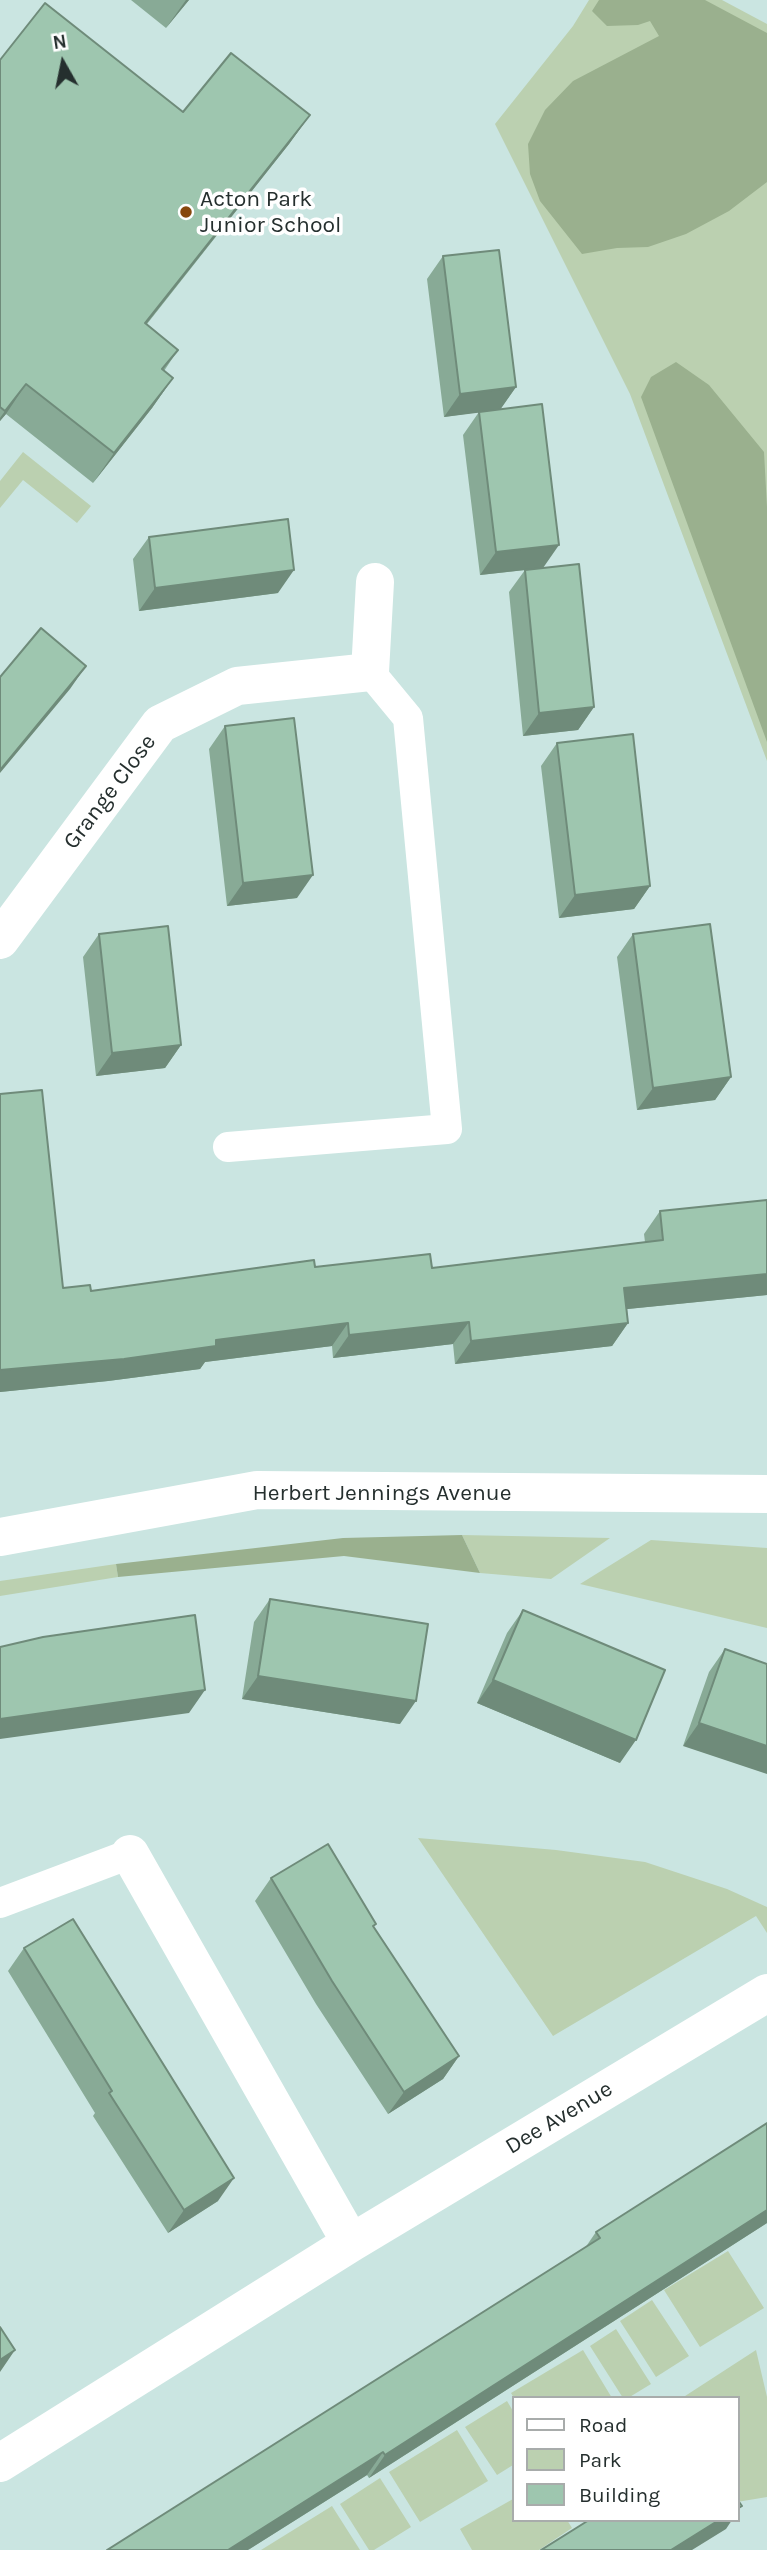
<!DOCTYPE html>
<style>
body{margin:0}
#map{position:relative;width:767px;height:2550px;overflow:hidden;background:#cae5e1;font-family:Karla,sans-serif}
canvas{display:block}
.legend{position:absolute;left:512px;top:2396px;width:228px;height:126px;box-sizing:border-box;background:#fff;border:2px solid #a8acab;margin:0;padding:9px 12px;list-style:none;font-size:21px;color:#252f2e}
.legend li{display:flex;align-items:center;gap:14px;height:35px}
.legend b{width:35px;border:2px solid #a8acab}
.north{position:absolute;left:28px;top:28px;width:70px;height:70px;-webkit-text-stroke:5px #fff;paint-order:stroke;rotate:351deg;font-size:19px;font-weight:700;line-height:28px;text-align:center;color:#252f2e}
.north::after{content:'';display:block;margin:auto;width:24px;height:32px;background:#252f2e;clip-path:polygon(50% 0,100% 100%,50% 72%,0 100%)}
</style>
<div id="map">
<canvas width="767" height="2550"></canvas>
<ul class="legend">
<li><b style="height:9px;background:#fff"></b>Road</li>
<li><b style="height:19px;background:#bbd0b0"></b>Park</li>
<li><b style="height:19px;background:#9ec6af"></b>Building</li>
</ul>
<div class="north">N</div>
</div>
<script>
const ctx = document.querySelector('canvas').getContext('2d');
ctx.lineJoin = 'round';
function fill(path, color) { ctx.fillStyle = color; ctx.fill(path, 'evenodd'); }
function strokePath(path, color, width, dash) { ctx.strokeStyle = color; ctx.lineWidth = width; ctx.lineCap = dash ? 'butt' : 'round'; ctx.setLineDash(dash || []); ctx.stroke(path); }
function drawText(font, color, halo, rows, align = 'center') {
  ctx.font = font + ' Karla,sans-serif'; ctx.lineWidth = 7; ctx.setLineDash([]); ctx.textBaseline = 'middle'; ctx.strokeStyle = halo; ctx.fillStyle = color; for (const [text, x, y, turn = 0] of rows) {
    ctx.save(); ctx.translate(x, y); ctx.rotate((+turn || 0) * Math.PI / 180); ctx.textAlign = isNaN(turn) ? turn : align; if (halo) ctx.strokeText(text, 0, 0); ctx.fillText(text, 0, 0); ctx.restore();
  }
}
fill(new Path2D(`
 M 589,0 L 722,0 L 767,24 L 767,761 L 630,394 L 495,124 L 573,26 Z
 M 23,452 L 91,506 L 77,523 L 23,480 L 0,508 L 0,481 Z
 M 462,1535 L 610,1538 L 551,1579 L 480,1573 Z
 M 651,1540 L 767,1548 L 767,1628 L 580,1584 Z
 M 116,1564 L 118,1577 L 0,1596 L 0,1581 Z
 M 418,1838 L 556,1850 L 645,1862 L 727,1889 L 767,1907 L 767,1933 L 756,1916 L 553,2036 Z
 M 728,2251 L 764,2308 L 700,2347 L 664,2290 Z
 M 652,2300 L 689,2356 L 656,2377 L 620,2321 Z
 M 616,2329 L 651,2384 L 628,2398 L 623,2398 L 590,2346 Z
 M 583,2350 L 612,2398 L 514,2398 L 511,2393 Z
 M 756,2350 L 767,2397 L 767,2497 L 737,2502 L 737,2398 L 682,2398 Z
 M 507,2401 L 513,2411 L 513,2465 L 497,2475 L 465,2427 Z
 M 457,2430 L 488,2481 L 420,2522 L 389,2472 Z
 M 380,2478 L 411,2527 L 374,2550 L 369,2550 L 340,2504 Z
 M 513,2499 L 513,2520 L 567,2520 L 572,2528 L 539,2550 L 472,2550 L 460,2529 Z
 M 332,2506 L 360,2550 L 261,2550 Z`), '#bbd0b0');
fill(new Path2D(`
 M 599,0 L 705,0 L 767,33 L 767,182 L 729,211 L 686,234 L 648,247 L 617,248 L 582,254 L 540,201 L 530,174 L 528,144 L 545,110 L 573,81 L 659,36 L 650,21 L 638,25 L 607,26 L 592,11 Z
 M 676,362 L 709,385 L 764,452 L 767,507 L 767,742 L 641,397 L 651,377 Z
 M 462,1535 L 480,1573 L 344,1556 L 118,1577 L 116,1564 L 343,1538 Z`), '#9ab08e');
strokePath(new Path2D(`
 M 228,1147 L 447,1129 L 408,718 L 370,672
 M 0,1903 L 130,1854`), '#fff', 30);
strokePath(new Path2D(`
 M 0,940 L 160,724 L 237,686 L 370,672 L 375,582
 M 0,1537 L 257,1490 L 767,1494
 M 130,1854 L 351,2243
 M 0,2463 L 351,2243 L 767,1993`), '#fff', 38);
fill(new Path2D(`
 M 131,0 L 189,0 L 166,28 Z
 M 0,60 L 183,112 L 310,115 L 289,144 L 147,324 L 178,350 L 164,371 L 173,378 L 152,408 L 93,483 L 6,414 L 0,421 Z
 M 443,256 L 516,387 L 500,409 L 543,568 L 594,707 L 578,730 L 523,736 L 509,592 L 525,570 L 480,575 L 463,435 L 479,412 L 444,417 L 427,279 Z
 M 149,537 L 278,593 L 139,611 L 133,559 Z
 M 225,726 L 297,898 L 227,906 L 209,749 Z
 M 557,743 L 650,886 L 634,909 L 559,918 L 541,766 Z
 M 99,934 L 181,1045 L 165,1068 L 96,1076 L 83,957 Z
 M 633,934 L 731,1077 L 715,1100 L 637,1110 L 617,957 Z
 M 0,1094 L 63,1288 L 91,1291 L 315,1267 L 432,1268 L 645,1242 L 644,1234 L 660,1211 L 767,1200 L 767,1295 L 627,1309 L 628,1323 L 612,1346 L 455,1364 L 453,1344 L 333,1358 L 332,1346 L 205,1362 L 200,1369 L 108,1381 L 0,1392 Z
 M 270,1599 L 400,1724 L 242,1699 L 254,1622 Z
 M 523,1610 L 620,1763 L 477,1703 L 507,1633 Z
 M 725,1649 L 767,1664 L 683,1746 L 709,1672 Z
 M 271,1878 L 374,1927 L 459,2056 L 443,2079 L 388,2114 L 316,2004 L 255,1901 Z
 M 24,1948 L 218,2201 L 168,2233 L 93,2116 L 95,2113 L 8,1971 Z
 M 767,2123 L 767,2223 L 369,2478 L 367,2475 L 248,2550 L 585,2248 L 596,2232 Z`), '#88aa96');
fill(new Path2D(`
 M 186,0 L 189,0 L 166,28 Z
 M 310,115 L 289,144 L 124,352 L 145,323 Z
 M 173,378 L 152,408 L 93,483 L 114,453 Z
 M 26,384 L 6,414 L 0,421 L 0,418 L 5,411 Z
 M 516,387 L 500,410 L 444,417 L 460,394 Z
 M 559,545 L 543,568 L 480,575 L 496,552 Z
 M 294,570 L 278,593 L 139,611 L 155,588 Z
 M 86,666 L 70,689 L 0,773 L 0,770 Z
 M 594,707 L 578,730 L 523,736 L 539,713 Z
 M 313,875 L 297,898 L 227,906 L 243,883 Z
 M 650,886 L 634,909 L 559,918 L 575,895 Z
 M 181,1045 L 165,1068 L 96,1076 L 112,1053 Z
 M 731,1077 L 715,1100 L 637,1110 L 653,1088 Z
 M 767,1274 L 767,1295 L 608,1311 L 624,1288 Z
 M 469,1322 L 453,1344 L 333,1358 L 349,1335 Z
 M 348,1323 L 332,1346 L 205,1362 L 200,1369 L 108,1381 L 0,1392 L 0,1370 L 216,1340 Z
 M 628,1323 L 612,1346 L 455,1364 L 471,1341 Z
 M 258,1676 L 416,1701 L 400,1724 L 242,1699 Z
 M 493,1680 L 636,1740 L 620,1763 L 477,1703 Z
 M 205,1690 L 189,1713 L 0,1739 L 0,1719 Z
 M 699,1723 L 767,1746 L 767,1774 L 683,1746 Z
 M 459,2056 L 443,2079 L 388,2114 L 404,2092 Z
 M 234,2178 L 218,2201 L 168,2233 L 184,2210 Z
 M 767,2210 L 767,2223 L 369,2478 L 385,2455 Z
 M 15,2350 L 0,2372 L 0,2360 Z
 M 383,2452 L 367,2475 L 248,2550 L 228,2550 Z
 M 719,2520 L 732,2520 L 726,2529 L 692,2550 L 671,2550 Z`), '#6f8b7a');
const building = new Path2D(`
 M 45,3 L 183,112 L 231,53 L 310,115 L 145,323 L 178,350 L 162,369 L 173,378 L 114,453 L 26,384 L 5,411 L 0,407 L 0,60 Z
 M 499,250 L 516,387 L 460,394 L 443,256 Z
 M 542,404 L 559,545 L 496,552 L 479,412 Z
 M 288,519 L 294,570 L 155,588 L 149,537 Z
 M 579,564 L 594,707 L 539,713 L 525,570 Z
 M 41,628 L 86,666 L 0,770 L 0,677 Z
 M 294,718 L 313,875 L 243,883 L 225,726 Z
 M 633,734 L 650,886 L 575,895 L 557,743 Z
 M 710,924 L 731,1077 L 653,1088 L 633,934 Z
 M 168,926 L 181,1045 L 112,1053 L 99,934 Z
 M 42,1090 L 63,1288 L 90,1285 L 91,1291 L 314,1260 L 315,1267 L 430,1254 L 432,1268 L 663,1240 L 660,1211 L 767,1200 L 767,1274 L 624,1288 L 628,1323 L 471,1341 L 469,1322 L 349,1335 L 348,1323 L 216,1340 L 216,1346 L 124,1359 L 0,1370 L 0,1094 Z
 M 270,1599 L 428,1624 L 416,1701 L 258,1676 Z
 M 523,1610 L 665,1670 L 636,1740 L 493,1680 Z
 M 195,1615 L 205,1690 L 0,1719 L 0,1647 L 43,1637 Z
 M 725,1649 L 767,1664 L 767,1746 L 699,1723 Z
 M 328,1844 L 376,1924 L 373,1926 L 459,2056 L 404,2092 L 332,1981 L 271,1878 Z
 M 73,1919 L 234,2178 L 184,2210 L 109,2093 L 112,2091 L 24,1948 Z
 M 767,2123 L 767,2210 L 385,2455 L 383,2452 L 228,2550 L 107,2550 L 600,2238 L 596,2232 Z
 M 0,2327 L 15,2350 L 0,2360 Z
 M 737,2499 L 742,2506 L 737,2509 Z
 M 589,2520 L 719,2520 L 671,2550 L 541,2550 Z`);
fill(building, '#9ec6af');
strokePath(building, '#6f8b7a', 2);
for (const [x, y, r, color] of [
 [186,212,7,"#87480d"]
]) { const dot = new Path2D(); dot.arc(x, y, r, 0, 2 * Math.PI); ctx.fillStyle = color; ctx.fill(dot); strokePath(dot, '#fff', 2.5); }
drawText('23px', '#252f2e', '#fff', [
 ["Acton Park",200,199],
 ["Junior School",200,225]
], 'left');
drawText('23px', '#252f2e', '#fff', [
 ["Grange Close",110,792,-53],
 ["Herbert Jennings Avenue",382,1493],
 ["Dee Avenue",559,2118,-31]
]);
</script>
